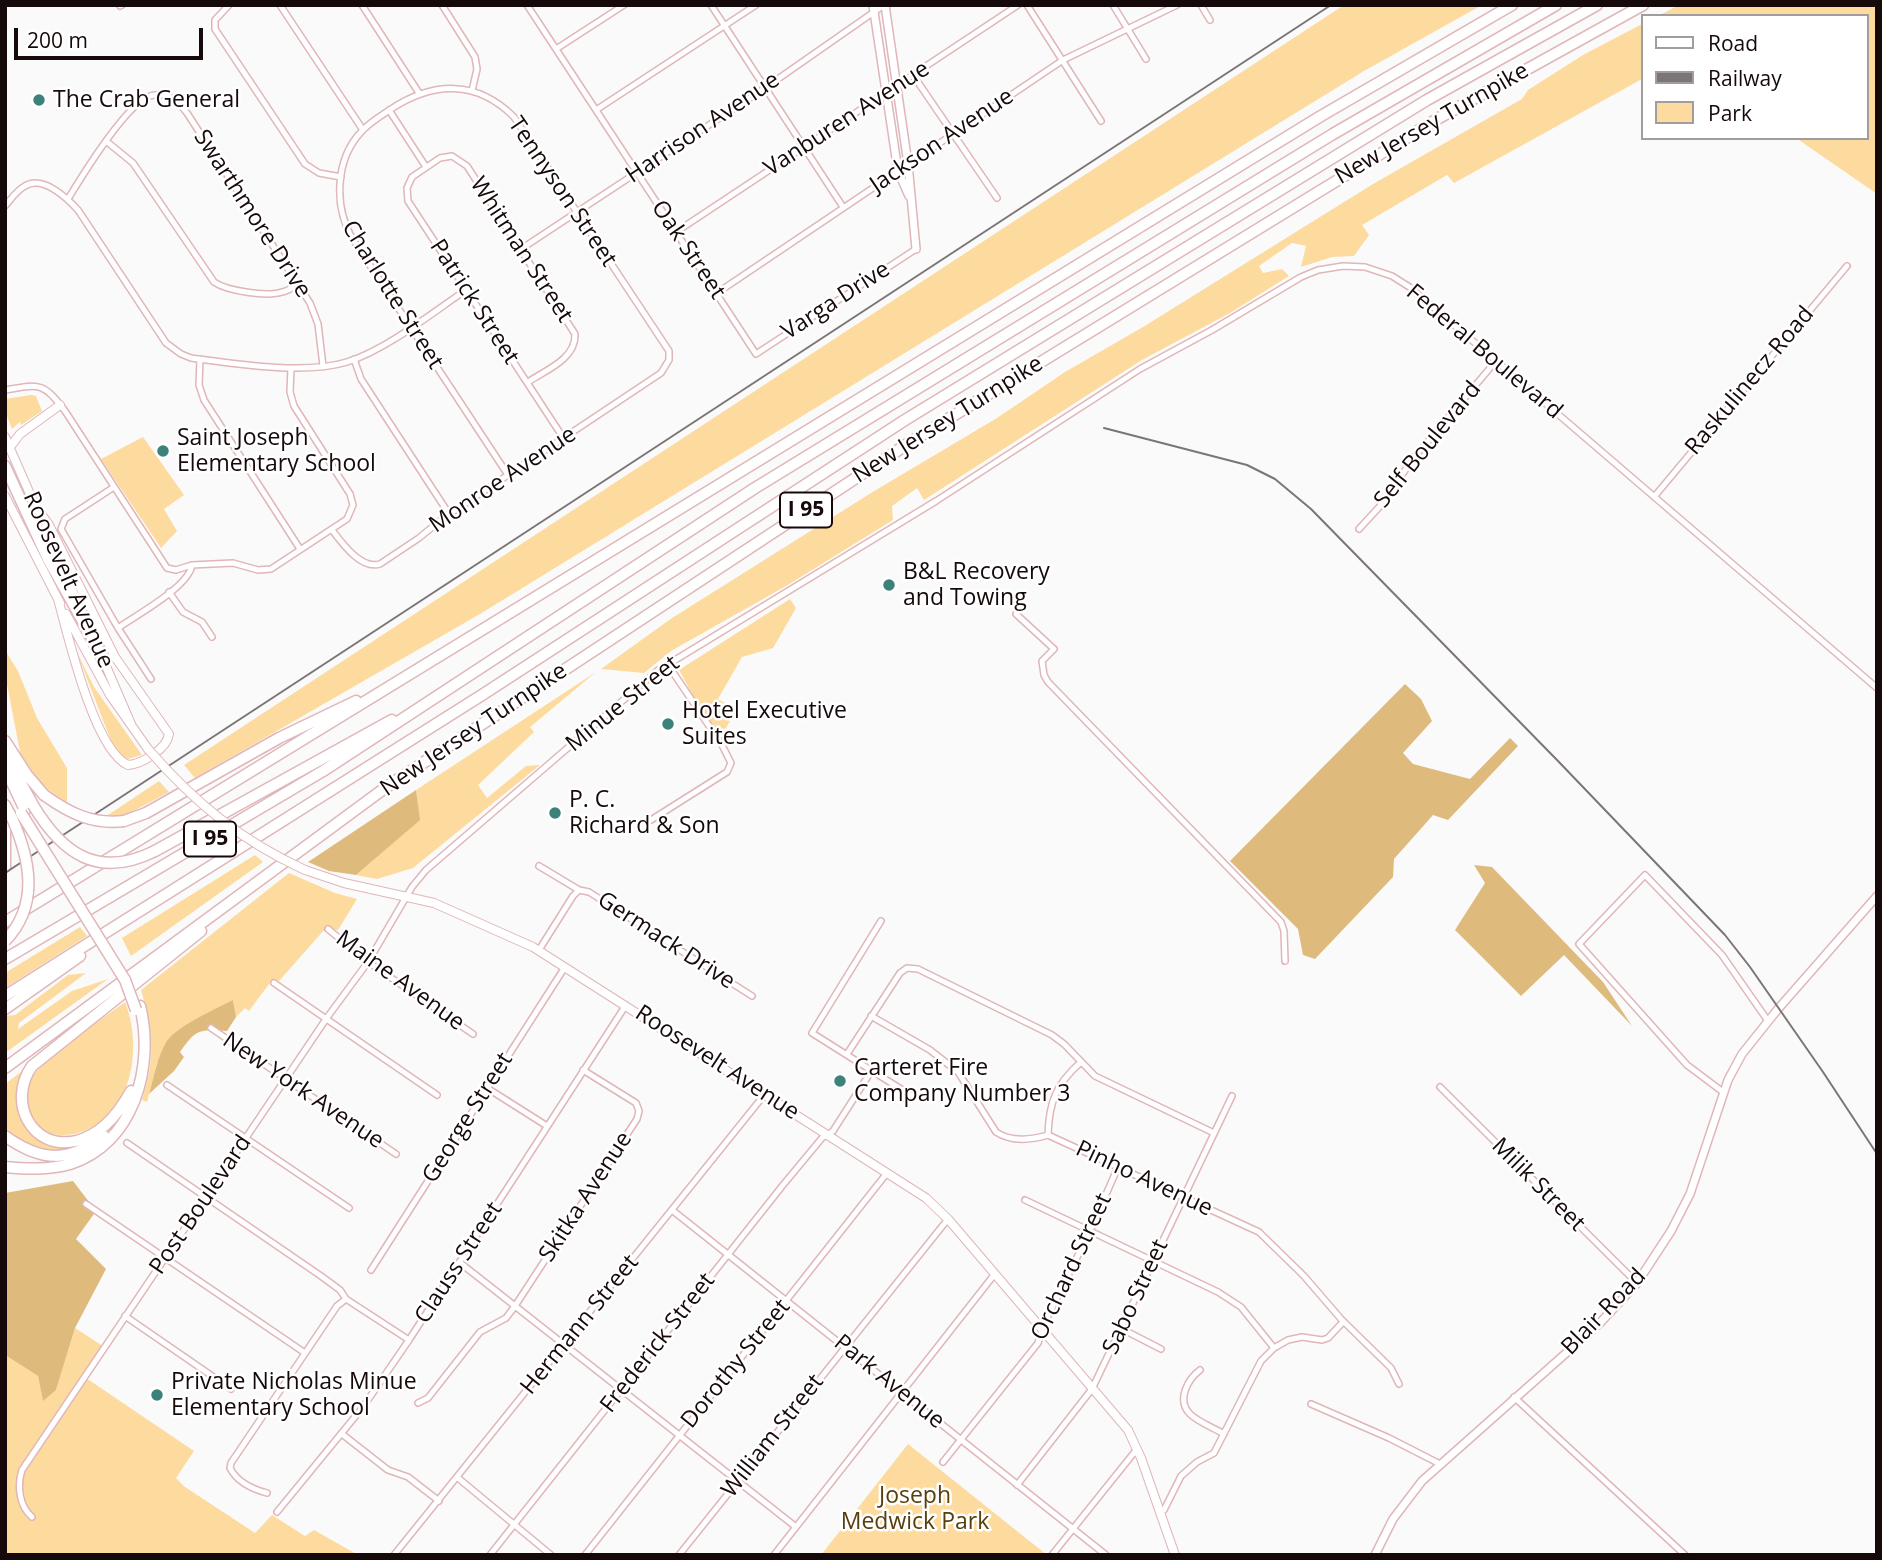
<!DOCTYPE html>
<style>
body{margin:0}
#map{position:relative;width:1882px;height:1560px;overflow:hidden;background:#fafafa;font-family:"Open Sans",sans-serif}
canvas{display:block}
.frame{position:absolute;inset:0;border:7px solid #16090a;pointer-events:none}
.legend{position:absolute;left:1641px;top:14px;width:228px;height:126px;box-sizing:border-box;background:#fff;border:2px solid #a29d9d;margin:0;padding:9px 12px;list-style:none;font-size:21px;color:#16090a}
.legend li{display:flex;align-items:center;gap:14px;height:35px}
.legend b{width:35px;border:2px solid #a29d9d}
.scale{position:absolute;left:14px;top:28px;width:189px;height:32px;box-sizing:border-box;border:4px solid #16090a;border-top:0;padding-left:9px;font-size:21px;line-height:24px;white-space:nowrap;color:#16090a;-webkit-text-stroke:5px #fff;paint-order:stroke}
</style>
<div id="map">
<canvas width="1882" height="1560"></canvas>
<div class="frame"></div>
<ul class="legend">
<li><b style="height:9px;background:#fff"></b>Road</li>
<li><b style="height:9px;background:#7c7576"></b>Railway</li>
<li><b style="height:19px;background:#fddb9e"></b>Park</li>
</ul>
<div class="scale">200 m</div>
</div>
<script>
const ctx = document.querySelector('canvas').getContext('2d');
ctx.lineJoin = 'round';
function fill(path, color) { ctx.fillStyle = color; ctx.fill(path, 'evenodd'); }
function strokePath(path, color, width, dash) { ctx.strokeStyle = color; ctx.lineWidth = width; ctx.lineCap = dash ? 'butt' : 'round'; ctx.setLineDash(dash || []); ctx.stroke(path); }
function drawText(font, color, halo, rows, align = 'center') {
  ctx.font = font + ' "Open Sans",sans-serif'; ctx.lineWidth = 5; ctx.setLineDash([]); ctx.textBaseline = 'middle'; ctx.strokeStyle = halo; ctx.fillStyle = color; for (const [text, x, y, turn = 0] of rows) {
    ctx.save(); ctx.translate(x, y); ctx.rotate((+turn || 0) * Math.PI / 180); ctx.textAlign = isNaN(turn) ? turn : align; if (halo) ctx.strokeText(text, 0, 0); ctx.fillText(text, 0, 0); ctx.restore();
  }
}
fill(new Path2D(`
 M 1344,5 L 1482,5 L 1364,71 L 480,614 L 195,778 L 184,765 Z
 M 1679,5 L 1877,5 L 1877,194 L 1796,138 L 1866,138 L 1866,16 L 1658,16 Z
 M 1642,24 L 1642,79 L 1454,183 L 1447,175 L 1362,225 L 1369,235 L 1354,256 L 1332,257 L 1301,267 L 1306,246 L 1292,243 L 1259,266 L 1263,273 L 1282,269 L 1289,276 L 1230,313 L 1142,360 L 924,500 L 917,488 L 892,506 L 893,520 L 786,586 L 671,651 L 644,673 L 601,669 L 672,618 L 871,493 L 997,418 L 1065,372 L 1143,327 L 1373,184 L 1522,99 L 1528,90 L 1583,55 Z
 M 31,395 L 36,396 L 42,411 L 21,425 L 20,422 L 12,429 L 5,411 L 5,399 Z
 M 143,437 L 184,495 L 164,509 L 177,531 L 161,548 L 101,459 Z
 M 790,599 L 796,608 L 773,648 L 742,657 L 718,699 L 736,710 L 726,728 L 714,734 L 679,670 Z
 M 5,650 L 18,671 L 37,718 L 67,768 L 67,805 L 39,782 L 21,757 L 5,674 Z
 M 76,650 L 94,687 L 142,755 L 128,759 L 121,756 L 113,746 Z
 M 596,672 L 530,727 L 534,732 L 478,785 L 487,798 L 526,766 L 540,765 L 413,868 L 377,879 L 356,875 L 419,820 L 416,790 Z
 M 159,781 L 169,792 L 124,816 L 105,817 Z
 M 255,855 L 263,862 L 131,956 L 122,938 Z
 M 289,873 L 335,893 L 357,899 L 338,930 L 325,929 L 279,981 L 272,980 L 249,1011 L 245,1008 L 236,1017 L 233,1000 L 157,1063 L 147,1102 L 142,1100 C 156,1056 153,1033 141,990 Z
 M 80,927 L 87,936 L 5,988 L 5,973 Z
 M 86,973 L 19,1023 L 18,1029 L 72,991 L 108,979 L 5,1053 L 5,1016 L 15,1015 L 68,975 Z
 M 125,1002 C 143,1047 133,1118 78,1133 C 66,1136 53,1137 42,1129 C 35,1123 29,1116 28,1107 C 27,1098 26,1089 30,1081 C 39,1061 105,1017 125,1002 Z
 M 21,1072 C 19,1101 14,1130 47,1144 C 54,1147 65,1147 74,1148 C 44,1158 28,1146 5,1128 L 5,1084 Z
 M 75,1328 L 106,1348 L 86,1378 L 194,1451 L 176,1478 L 185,1487 L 255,1533 L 272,1515 L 305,1536 L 314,1530 L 358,1555 L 5,1555 L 5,1355 L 38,1376 L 43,1400 L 56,1390 Z
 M 908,1444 L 1047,1555 L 821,1555 Z`), '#fddb9e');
fill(new Path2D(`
 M 1405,684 L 1421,699 L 1432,721 L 1403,753 L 1413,764 L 1470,779 L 1510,738 L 1518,746 L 1448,820 L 1433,815 L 1394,859 L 1393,877 L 1315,959 L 1303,955 L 1298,929 L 1230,861 Z
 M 416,790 L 420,820 L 356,875 L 329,871 L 308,862 Z
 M 1474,865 L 1492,867 L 1603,982 L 1632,1026 L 1564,955 L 1521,996 L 1455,930 L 1485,883 Z
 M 233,1000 L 236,1017 L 227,1031 C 199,1029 196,1029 180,1052 L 184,1057 L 174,1071 L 149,1094 C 154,1077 157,1057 167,1041 C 177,1026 216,1009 233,1000 Z
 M 73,1181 L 96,1211 L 76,1239 L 106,1269 L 75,1328 L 56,1390 L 43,1401 L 38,1376 L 5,1355 L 5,1193 Z`), '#debb7d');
const minor = new Path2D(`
 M 229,5 L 215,20 L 215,29 L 305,164 L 319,173 L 341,177
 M 280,5 L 363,130
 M 362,5 L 419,93
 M 442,5 L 475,57 L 477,69 L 472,91
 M 527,5 L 756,354 L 916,249
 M 711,5 L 843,207
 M 1027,5 L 1101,121
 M 1113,5 L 1146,59
 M 1201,5 L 1210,20
 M 120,6 L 122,5
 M 556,49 L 624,5
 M 913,75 L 997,198
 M 389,110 L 426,167
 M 596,110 L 756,5
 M 106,141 L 133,163 L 214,282 C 227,291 267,297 282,292 C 288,291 293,287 298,284
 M 68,199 C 82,176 125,105 150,96 C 166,91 177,100 187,113 L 310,303 L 318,324 L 323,366
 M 5,206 C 11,199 17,190 25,186 C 43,175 67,198 78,210 L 166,343 L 181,354 L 191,358 C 236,364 304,375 347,362 C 386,350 432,313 466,290
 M 676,232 L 1018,5
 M 521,249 L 765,88 L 884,5
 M 717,293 L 1063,60 L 1177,5
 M 200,359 L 199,385 L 204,400 L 300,549
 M 354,359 L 361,379 L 449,514
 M 528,382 C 546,370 576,359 575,334 L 467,166 L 452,156 L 440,158 L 412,177 L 407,188 L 408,201 L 564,439
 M 5,390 C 40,384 43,382 65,411 L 167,568 L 176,570 L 192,565 L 233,563 L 258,570 L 271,569 L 347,519 L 353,505 L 350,494 L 294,406 L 290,392 L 291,368
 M 114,487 L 65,519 L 61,529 L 118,628
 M 1654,497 L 1847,266
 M 1359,529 L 1382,504 L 1412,460 L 1496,361
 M 332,530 C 342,543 361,570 380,564 L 419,538 L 442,519 L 661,373 L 669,360 L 669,351 L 514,117 C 477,80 434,81 391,109 C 381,116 370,122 361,132 C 335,160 334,206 352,238 L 508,475
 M 169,592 L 183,612 L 202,622 L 212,637
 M 1016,614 L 1054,649 L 1042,661 L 1044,675 L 1048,682 L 1281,922 L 1284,931 L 1285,961
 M 151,679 L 118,628 C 136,615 189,587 192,565
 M 651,820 L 727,772 L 731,763 L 722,745 L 668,665
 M 539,866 L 579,890 L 589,892 L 752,996
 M 881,921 L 812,1033 L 912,1096
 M 328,929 L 368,962 L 473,1034
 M 539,950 L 573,896 L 579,890
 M 274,983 L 437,1095
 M 871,1016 L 930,1050 L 958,1072 L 996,1132 C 1011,1142 1031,1140 1048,1135 L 1259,1232 L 1304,1276 L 1341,1319 L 1391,1368 L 1399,1384
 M 211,1028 L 396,1154
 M 847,1054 L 900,973 L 907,968 L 918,969 L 1052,1035 L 1064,1044 L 1095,1076 L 1214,1133
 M 167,1085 L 349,1208
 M 1440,1087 L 1637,1283
 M 487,1088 L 547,1126
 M 1723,1092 L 1687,1065 L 1579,944 L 1645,875 L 1722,955 L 1768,1021
 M 1048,1135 C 1049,1102 1056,1084 1081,1062
 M 127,1143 L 321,1276 L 340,1290 L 346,1299 L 409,1340
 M 1025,1200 L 1218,1292 L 1241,1307 L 1274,1348
 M 86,1204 L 305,1353
 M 672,1210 L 1106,1555
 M 459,1262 L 796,1527
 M 371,1270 L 565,967
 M 125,1316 L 231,1389
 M 1122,1329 L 1161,1349
 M 1200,1370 C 1188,1379 1176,1400 1190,1414 C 1198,1422 1214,1428 1224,1434
 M 1514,1397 L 1685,1555
 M 418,1403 L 428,1398 L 480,1332 L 506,1318 L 515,1306 L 637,1119 L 639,1111 L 636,1103 L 583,1070
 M 1311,1404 L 1389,1438 L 1440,1464
 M 342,1434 L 388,1470 L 408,1477 L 439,1501
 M 943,1462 L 1038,1343 L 1044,1324 L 1090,1231 L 1118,1167
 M 458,1478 L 551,1555
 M 1017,1485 L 1092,1389 L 1232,1096
 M 267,1493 C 252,1489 237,1482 230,1468 L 231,1463 L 337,1306 L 346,1299
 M 277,1512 L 363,1407 L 409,1340 L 626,1005
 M 1160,1512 L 1164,1510 L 1181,1476 L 1197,1462 L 1214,1453 L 1261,1361 L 1274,1348 L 1288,1340 L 1302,1337 L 1322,1340 L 1328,1338 L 1343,1322
 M 32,1517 C 19,1506 17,1486 22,1470 L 326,1019 L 368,962 L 412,887 L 426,870 L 657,671 L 936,501 L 1140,369 L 1212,330 L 1301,277 L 1318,270 L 1343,266 L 1365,267 L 1392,276 L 1411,288 L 1877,688
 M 394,1555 L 765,1094
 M 490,1555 L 783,1185 L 822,1138 L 833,1131 L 872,1070
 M 585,1555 L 887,1173
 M 679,1555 L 948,1219
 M 774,1555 L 994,1275
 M 1052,1555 L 1137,1449`);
const tertiary = new Path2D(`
 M 873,5 L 898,171 L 909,196
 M 885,5 L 908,164 L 916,249
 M 1375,1555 L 1393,1519 L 1422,1481 L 1600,1323 L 1637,1283 L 1671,1231 L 1690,1194 L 1728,1080 L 1742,1054 L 1778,1009 L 1877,896`);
const secondary = new Path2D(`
 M 5,437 L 37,510
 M 10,447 L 20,434 L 60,405
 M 5,496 L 60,603
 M 36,507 L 49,525 L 115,657 L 169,734 C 167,749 142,764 128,765 C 94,750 68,635 58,599
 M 45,528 L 78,603
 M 66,614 L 110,695 L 148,749
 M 96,643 L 131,724
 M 305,870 L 344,883 L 434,903 L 533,947 L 926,1198 L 948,1219 L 1128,1430 L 1141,1458 L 1175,1555`);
const motorway = new Path2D(`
 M 5,466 L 48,559 L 98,648
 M 5,741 L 27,775 L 44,795
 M 7,758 L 33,805
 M 5,768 L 25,810
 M 5,805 L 12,818
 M 124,821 L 146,813 L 279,738 L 356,701
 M 5,825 L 5,867
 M 155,851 L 392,720
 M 5,922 L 1321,116 L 1512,5
 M 5,959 L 323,771 L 755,488 L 1333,134 L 1556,5
 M 5,996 L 482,695 L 905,420 L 1427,100 L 1597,5
 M 5,1009 L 80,956
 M 5,1068 L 385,788 L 912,441 L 1439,118 L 1643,5
 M 131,1091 C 119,1113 101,1135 76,1141 C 31,1151 7,1101 32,1066 L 201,931
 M 5,1136 C 41,1162 69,1163 104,1136
 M 5,1167 C 27,1169 48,1170 70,1164 C 134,1144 155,1066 140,1006`);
strokePath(minor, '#e0b6b9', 8);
strokePath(tertiary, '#e0b6b9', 10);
strokePath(secondary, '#e0b6b9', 10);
strokePath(motorway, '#e0b6b9', 13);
strokePath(minor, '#fff', 5);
strokePath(tertiary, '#fff', 7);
strokePath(secondary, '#fff', 8);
strokePath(motorway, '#fff', 10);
strokePath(new Path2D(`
 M 1104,428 L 1247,465 L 1275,479 L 1311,509 L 1558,761 L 1725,935 L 1750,967 L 1823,1072 L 1877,1154
 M 5,873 L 1331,5`), '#7c7576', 2);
const secondaryBridge = new Path2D(`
 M 148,749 C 195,803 240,840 305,870`);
const motorwayBridge = new Path2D(`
 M 44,795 C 69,813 93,825 124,821
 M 33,805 C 63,855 99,879 155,851
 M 21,813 L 125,980 L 136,1010
 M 5,941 C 40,905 30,859 12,818`);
strokePath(secondaryBridge, '#e0b6b9', 10, []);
strokePath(motorwayBridge, '#e0b6b9', 13, []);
strokePath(secondaryBridge, '#fff', 8);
strokePath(motorwayBridge, '#fff', 10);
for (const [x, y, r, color] of [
 [39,100,7,"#3c827a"],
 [163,451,7,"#3c827a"],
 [889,585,7,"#3c827a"],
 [668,724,7,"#3c827a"],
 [555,813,7,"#3c827a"],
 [840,1081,7,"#3c827a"],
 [157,1395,7,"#3c827a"]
]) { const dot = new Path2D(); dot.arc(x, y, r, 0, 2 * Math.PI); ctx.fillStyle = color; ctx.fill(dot); strokePath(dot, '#fff', 2.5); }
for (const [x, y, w] of [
 [806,510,52],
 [210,839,52]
]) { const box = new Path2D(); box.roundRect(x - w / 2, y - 17.5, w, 35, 5); ctx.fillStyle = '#fff'; ctx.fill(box); strokePath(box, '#16090a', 2); }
drawText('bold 21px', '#16090a', null, [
 ["I 95",806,510],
 ["I 95",210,839]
]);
drawText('23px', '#16090a', '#fff', [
 ["The Crab General",53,100],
 ["Saint Joseph",177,438],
 ["Elementary School",177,464],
 ["B&L Recovery",903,572],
 ["and Towing",903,598],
 ["Hotel Executive",682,711],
 ["Suites",682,737],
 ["P. C.",569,800],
 ["Richard & Son",569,826],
 ["Carteret Fire",854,1068],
 ["Company Number 3",854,1094],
 ["Private Nicholas Minue",171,1382],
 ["Elementary School",171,1408]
], 'left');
drawText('23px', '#16090a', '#fff', [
 ["Vanburen Avenue",847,119,-33],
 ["New Jersey Turnpike",1432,124,-30],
 ["Harrison Avenue",703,128,-34],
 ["Jackson Avenue",942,141,-34],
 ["Tennyson Street",562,192,56],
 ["Swarthmore Drive",252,214,57],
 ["Whitman Street",521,250,57],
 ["Oak Street",688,250,56],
 ["Charlotte Street",392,295,58],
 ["Varga Drive",836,301,-33],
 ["Patrick Street",474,302,57],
 ["Federal Boulevard",1484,352,40],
 ["Raskulinecz Road",1750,381,-50],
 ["New Jersey Turnpike",948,420,-32],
 ["Self Boulevard",1428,445,-51],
 ["Monroe Avenue",503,480,-34],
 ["Roosevelt Avenue",68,580,66],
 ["Minue Street",623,704,-39],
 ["New Jersey Turnpike",474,730,-34],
 ["Germack Drive",666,941,33],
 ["Maine Avenue",400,981,36],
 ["Roosevelt Avenue",717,1063,33],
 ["New York Avenue",303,1091,34],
 ["George Street",468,1118,-58],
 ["Pinho Avenue",1144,1179,25],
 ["Milik Street",1538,1185,45],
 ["Skitka Avenue",586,1197,-57],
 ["Post Boulevard",201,1205,-56],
 ["Clauss Street",459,1263,-57],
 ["Orchard Street",1072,1267,-65],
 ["Sabo Street",1136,1297,-65],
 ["Blair Road",1604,1312,-46],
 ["Hermann Street",580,1325,-51],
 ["Frederick Street",658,1343,-52],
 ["Dorothy Street",736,1364,-51],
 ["Park Avenue",889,1382,39],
 ["William Street",773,1436,-52]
]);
drawText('23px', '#57400e', '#fff', [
 ["Joseph",915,1496],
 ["Medwick Park",915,1522]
]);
</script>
